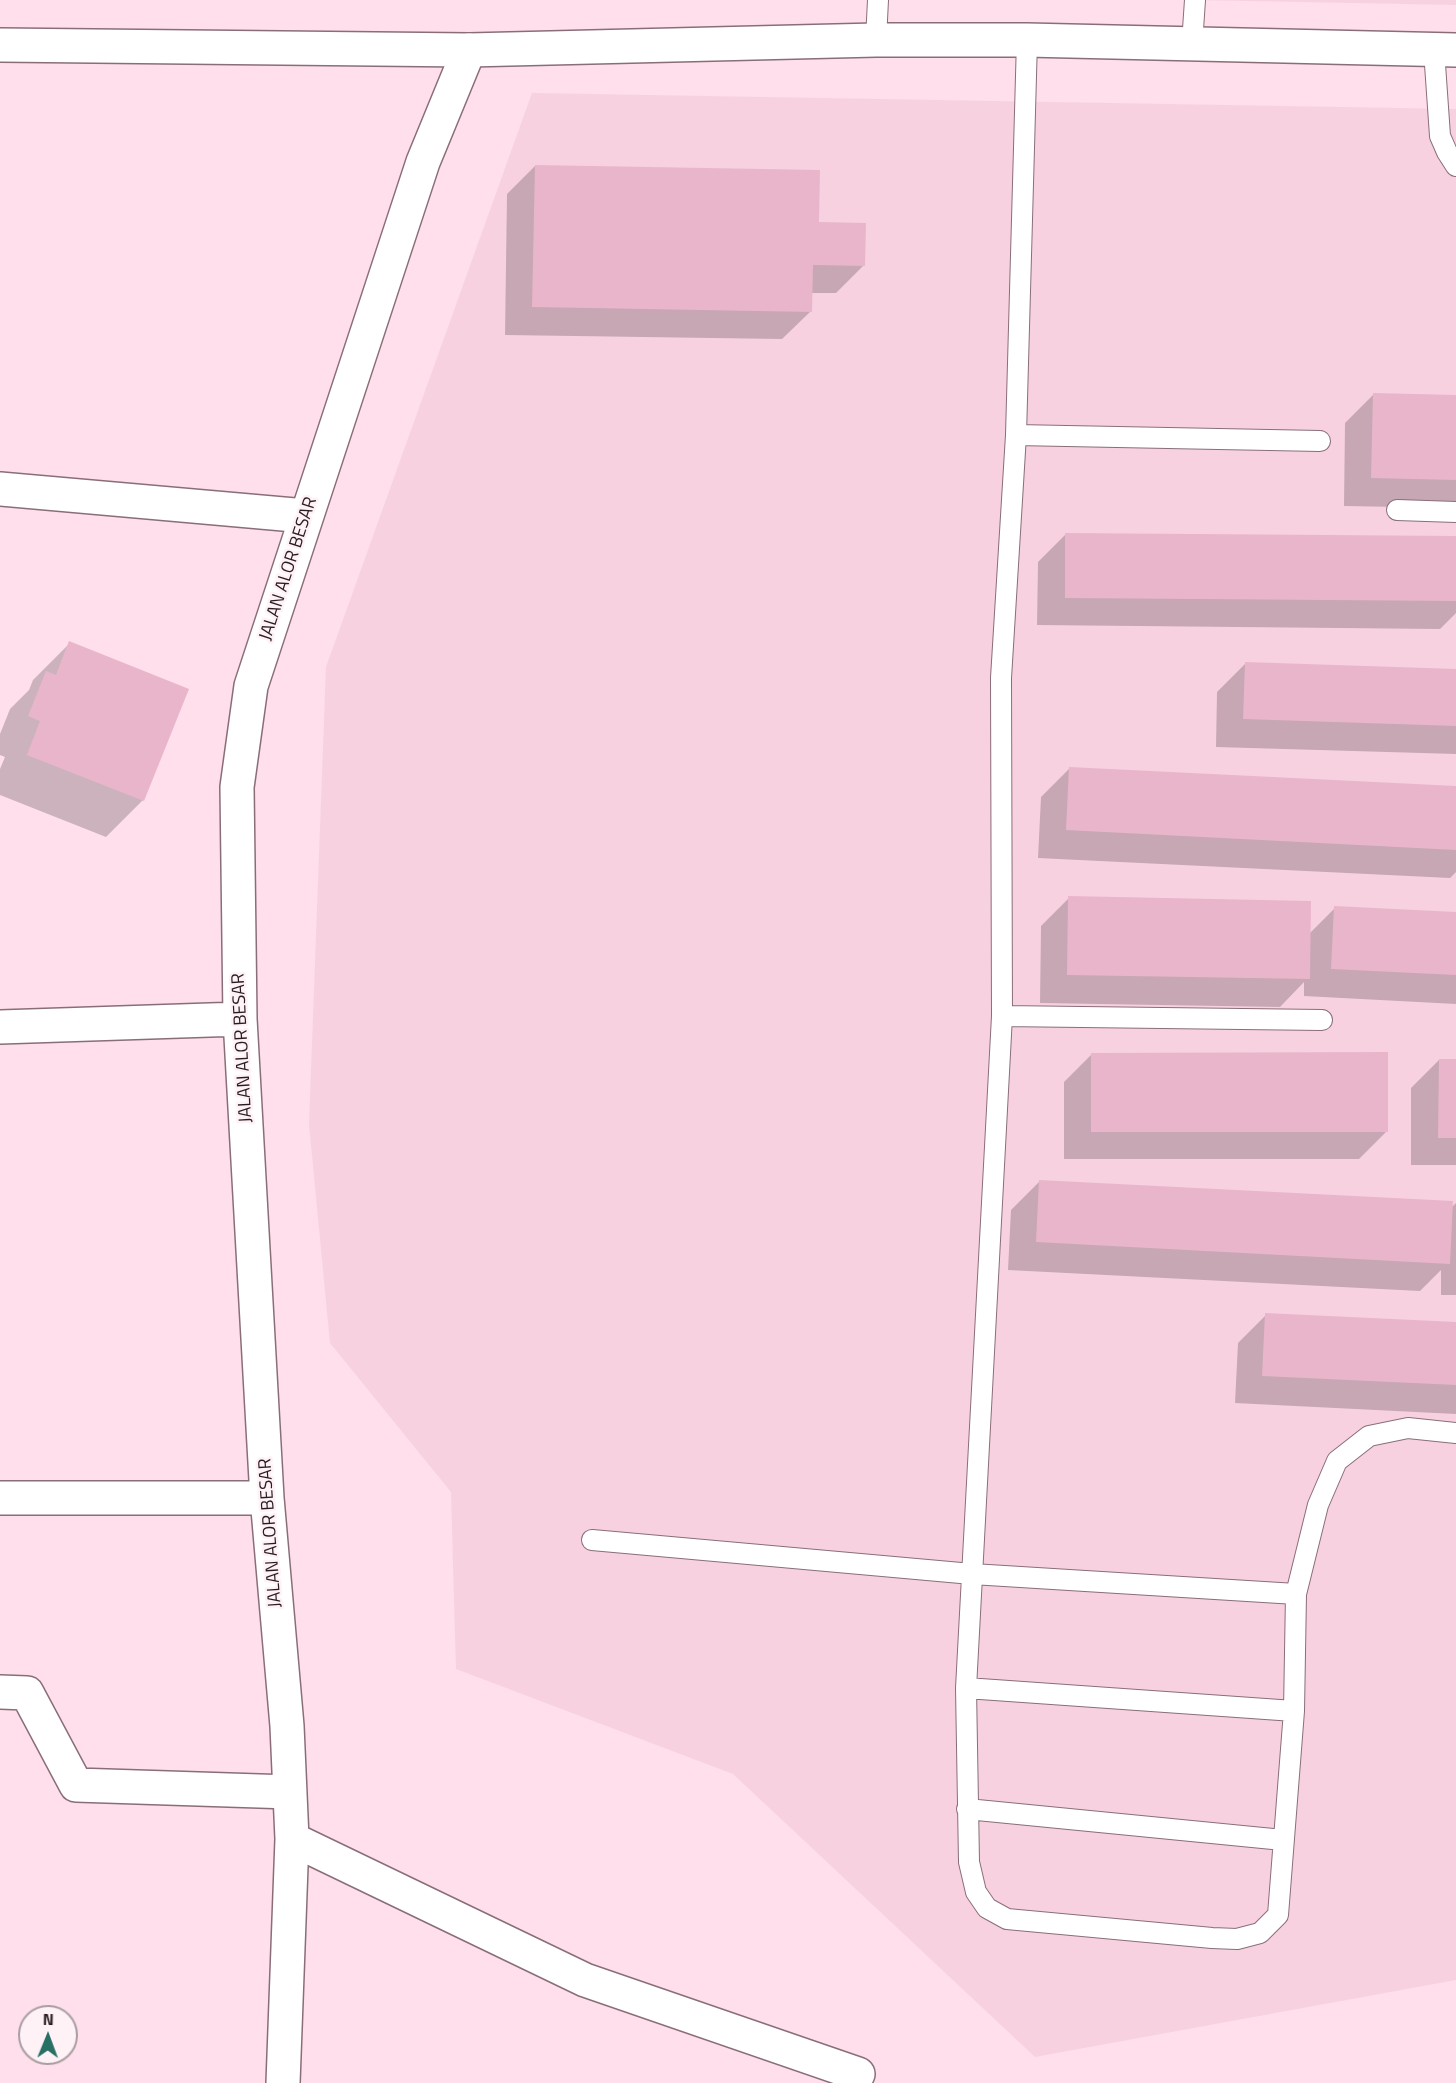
<!DOCTYPE html>
<style>
body{margin:0}
#map{position:relative;width:1456px;height:2083px;overflow:hidden;background:#fedfeb;font-family:"Titillium Web",sans-serif}
canvas{display:block}
.north{position:absolute;left:18px;top:2005px;width:60px;height:60px;box-sizing:border-box;background:#fff2f7;border:2px solid #a99da2;border-radius:50%;rotate:1deg;font-size:16px;font-weight:700;line-height:24px;text-align:center;color:#291d22}
.north::after{content:'';display:block;margin:auto;width:21px;height:27px;background:#286f64;clip-path:polygon(50% 0,100% 100%,50% 72%,0 100%)}
</style>
<div id="map">
<canvas width="1456" height="2083"></canvas>
<div class="north">N</div>
</div>
<script>
const ctx = document.querySelector('canvas').getContext('2d');
ctx.lineJoin = 'round';
function fill(path, color) { ctx.fillStyle = color; ctx.fill(path, 'evenodd'); }
function strokePath(path, color, width, dash) { ctx.strokeStyle = color; ctx.lineWidth = width; ctx.lineCap = dash ? 'butt' : 'round'; ctx.setLineDash(dash || []); ctx.stroke(path); }
function drawText(font, color, halo, rows, align = 'center') {
  ctx.font = font + ' "Titillium Web",sans-serif'; ctx.lineWidth = 5; ctx.setLineDash([]); ctx.textBaseline = 'middle'; ctx.strokeStyle = halo; ctx.fillStyle = color; for (const [text, x, y, turn = 0] of rows) {
    ctx.save(); ctx.translate(x, y); ctx.rotate((+turn || 0) * Math.PI / 180); ctx.textAlign = isNaN(turn) ? turn : align; if (halo) ctx.strokeText(text, 0, 0); ctx.fillText(text, 0, 0); ctx.restore();
  }
}
fill(new Path2D(`
 M 1195,0 L 1456,0 L 1456,5 Z
 M 532,93 L 1456,109 L 1456,1980 L 1035,2057 L 733,1774 L 456,1669 L 451,1492 L 330,1343 L 309,1124 L 326,667 Z`), '#f8d1e0');
fill(new Path2D(`
 M 535,166 L 817,223 L 864,265 L 836,293 L 811,293 L 811,311 L 782,339 L 505,335 L 507,194 Z
 M 1373,395 L 1456,397 L 1456,508 L 1344,506 L 1345,423 Z
 M 1066,534 L 1456,538 L 1456,613 L 1440,629 L 1037,625 L 1038,562 Z
 M 70,643 L 143,800 L 106,837 L 0,795 L 0,769 L 5,757 L 0,755 L 0,734 L 10,709 L 29,690 L 33,680 Z
 M 1245,664 L 1456,670 L 1456,754 L 1216,747 L 1217,692 Z
 M 1069,769 L 1456,788 L 1456,872 L 1450,878 L 1038,858 L 1041,797 Z
 M 1069,898 L 1309,934 L 1335,908 L 1456,914 L 1456,1004 L 1304,996 L 1304,982 L 1280,1007 L 1040,1003 L 1041,926 Z
 M 1092,1054 L 1387,1131 L 1359,1159 L 1064,1159 L 1064,1082 Z
 M 1439,1060 L 1456,1060 L 1456,1165 L 1411,1165 L 1411,1088 Z
 M 1040,1181 L 1451,1208 L 1456,1203 L 1456,1295 L 1441,1295 L 1441,1270 L 1420,1291 L 1008,1270 L 1011,1210 Z
 M 1266,1315 L 1456,1324 L 1456,1414 L 1235,1403 L 1238,1343 Z`), '#0003');
fill(new Path2D(`
 M 535,165 L 820,170 L 819,222 L 866,223 L 865,266 L 813,265 L 812,312 L 532,307 Z
 M 1373,393 L 1456,395 L 1456,480 L 1371,478 Z
 M 1065,533 L 1456,536 L 1456,601 L 1065,598 Z
 M 69,641 L 189,689 L 144,801 L 27,755 L 40,721 L 28,716 L 46,671 L 56,675 Z
 M 1245,662 L 1456,669 L 1456,726 L 1243,719 Z
 M 1069,767 L 1456,786 L 1456,850 L 1066,830 Z
 M 1068,896 L 1311,901 L 1310,979 L 1067,975 Z
 M 1334,906 L 1456,912 L 1456,975 L 1331,969 Z
 M 1388,1052 L 1388,1132 L 1091,1132 L 1091,1053 Z
 M 1439,1059 L 1456,1059 L 1456,1138 L 1438,1138 Z
 M 1039,1180 L 1453,1201 L 1450,1264 L 1036,1242 Z
 M 1265,1313 L 1456,1322 L 1456,1385 L 1262,1376 Z`), '#e9b5ca');
const lane = new Path2D(`
 M 876,40 L 878,0
 M 1027,40 L 1016,435 L 1001,678 L 1002,1016 L 966,1688 L 969,1862 L 976,1892 L 987,1908 L 1007,1919 L 1212,1938 L 1237,1939 L 1260,1933 L 1278,1915 L 1294,1711 L 1296,1594 L 1318,1505 L 1337,1461 L 1369,1436 L 1408,1428 L 1456,1433
 M 1192,44 L 1195,0
 M 1434,50 L 1440,136 L 1447,152 L 1456,166
 M 1016,435 L 1320,441
 M 1397,510 L 1456,512
 M 1002,1016 L 1322,1020
 M 592,1540 L 972,1574 L 1296,1594
 M 966,1688 L 1294,1711
 M 967,1809 L 1283,1840`);
const street = new Path2D(`
 M 0,489 L 306,516
 M 0,1027 L 240,1019
 M 0,1498 L 267,1498
 M 0,1692 L 27,1693 L 76,1785 L 290,1792
 M 292,1839 L 585,1980 L 858,2074
 M 283,2083 L 292,1839 L 287,1726 L 267,1498 L 240,1019 L 237,787 L 251,686 L 423,162 L 469,50`);
const secondary = new Path2D(`
 M 0,45 L 469,50 L 876,40 L 1027,40 L 1456,50`);
strokePath(lane, '#896e79', 22);
strokePath(street, '#896e79', 36);
strokePath(secondary, '#896e79', 36);
strokePath(lane, '#fff', 20);
strokePath(street, '#fff', 33);
strokePath(secondary, '#fff', 33);
drawText('18px', '#291d22', '#fff2f7', [
 ["JALAN ALOR BESAR",289,569,-72],
 ["JALAN ALOR BESAR",243,1048,-93],
 ["JALAN ALOR BESAR",271,1533,-94]
]);
</script>
